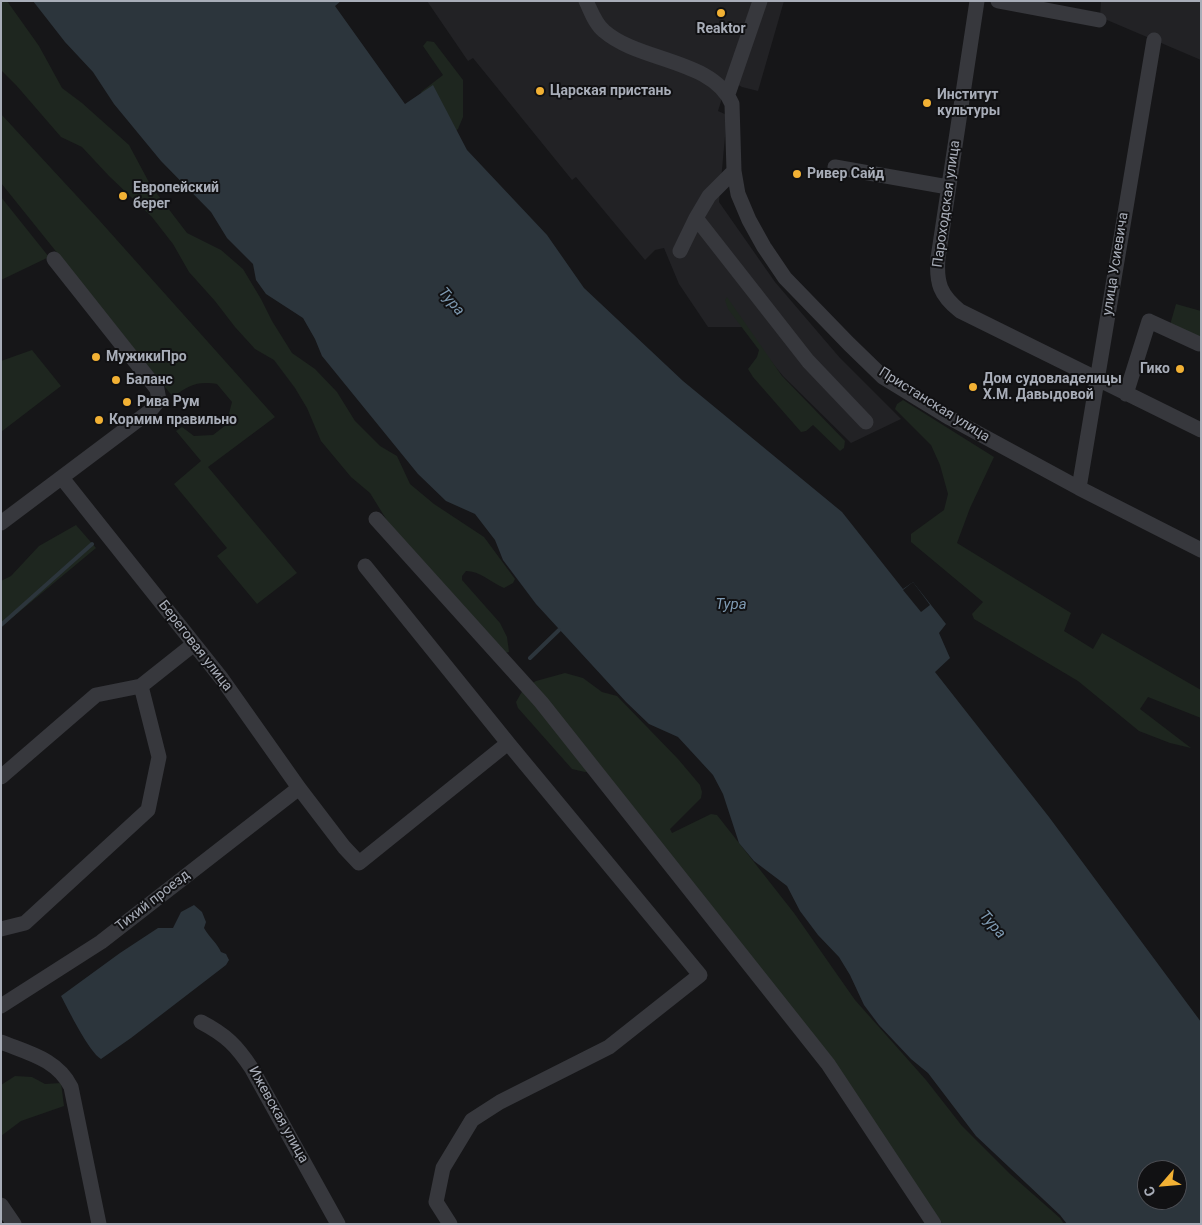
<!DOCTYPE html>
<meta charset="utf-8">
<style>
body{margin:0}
#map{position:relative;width:1202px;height:1225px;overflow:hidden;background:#161618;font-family:Roboto,sans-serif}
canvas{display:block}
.frame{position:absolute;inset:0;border:2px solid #a8adb8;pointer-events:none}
.north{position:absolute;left:1137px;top:1160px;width:50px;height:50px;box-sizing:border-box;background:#111113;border:1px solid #4d4f55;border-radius:50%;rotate:243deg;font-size:14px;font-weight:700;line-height:20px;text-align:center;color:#a8adb8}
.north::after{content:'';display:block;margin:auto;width:18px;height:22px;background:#f2b134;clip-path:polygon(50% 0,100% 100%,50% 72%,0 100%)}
</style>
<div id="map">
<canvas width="1202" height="1225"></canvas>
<div class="frame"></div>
<div class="north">С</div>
</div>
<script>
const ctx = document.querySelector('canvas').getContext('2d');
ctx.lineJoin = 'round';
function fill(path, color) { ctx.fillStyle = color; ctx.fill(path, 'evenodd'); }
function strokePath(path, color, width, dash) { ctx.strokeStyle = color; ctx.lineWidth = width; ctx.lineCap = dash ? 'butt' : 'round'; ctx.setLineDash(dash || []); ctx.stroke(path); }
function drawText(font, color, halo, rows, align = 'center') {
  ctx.font = font + ' Roboto,sans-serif'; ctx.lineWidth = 4; ctx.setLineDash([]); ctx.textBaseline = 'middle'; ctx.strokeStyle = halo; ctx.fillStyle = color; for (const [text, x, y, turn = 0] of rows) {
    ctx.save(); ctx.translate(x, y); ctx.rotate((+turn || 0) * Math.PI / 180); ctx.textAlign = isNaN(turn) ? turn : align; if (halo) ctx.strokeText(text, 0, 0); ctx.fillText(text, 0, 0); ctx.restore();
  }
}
fill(new Path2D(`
 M 427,1 L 784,1 L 758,91 L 742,87 L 728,79 L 718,111 L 727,115 L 719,202 L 775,282 L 840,358 L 901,419 L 851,443 L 783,376 L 743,327 L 708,327 L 679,284 L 664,248 L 655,250 L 645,260 L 576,177 L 572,180 L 473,58 L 468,61 Z
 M 1101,1 L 1201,1 L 1201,60 L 1100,17 Z`), '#222225');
fill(new Path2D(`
 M 1,1 L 7,1 L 39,46 L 62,88 L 82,103 L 129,145 L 151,186 L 187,233 L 221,250 L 243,269 L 261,299 L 272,321 L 292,353 L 315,369 L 337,392 L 355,421 L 380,446 L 397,456 L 410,484 L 434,504 L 484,537 L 515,579 L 513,583 L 504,588 C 490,582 480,571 466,571 L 462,576 L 462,580 L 500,623 L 507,637 L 509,652 L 505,653 L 391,527 L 370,493 L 351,477 L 321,441 L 307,408 L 295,388 L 274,360 L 255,349 L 235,327 L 215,301 L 189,272 L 173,244 L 152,217 L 109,176 L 82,147 L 61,137 L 16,85 L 1,70 Z
 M 427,41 L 434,42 L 463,80 L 463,117 L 458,129 L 453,133 L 445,133 L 421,92 L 443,75 L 423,46 Z
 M 1,114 L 99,220 L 275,417 L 208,467 L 297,573 L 257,604 L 217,556 L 227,548 L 174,484 L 201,461 L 176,431 L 182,427 L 194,436 L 213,435 L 226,425 L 232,402 L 217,384 C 197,381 189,385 173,397 L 1,183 Z
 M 1,197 L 49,257 L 1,280 Z
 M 727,297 L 782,376 L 845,441 L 844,448 L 840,451 L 813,425 L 806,431 L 801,432 L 753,377 L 748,369 L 757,357 L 759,350 L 728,309 L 725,300 Z
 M 1176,304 L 1201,311 L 1201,332 L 1199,340 L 1170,325 Z
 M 32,350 L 61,386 L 1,432 L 1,361 Z
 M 903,400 L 994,457 L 970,508 L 957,543 L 1071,613 L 1064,631 L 1093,649 L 1102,633 L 1201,690 L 1201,718 L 1148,697 L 1140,709 L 1191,748 L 1170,743 L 1139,731 L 1078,681 L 974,619 L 972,614 L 983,602 L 911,542 L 911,534 L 944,510 L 948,494 L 940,465 L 931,445 L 895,409 L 897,404 Z
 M 76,525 L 96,548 L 1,627 L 1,581 L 11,576 L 39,546 Z
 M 565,673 L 583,678 L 602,692 L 617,696 L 678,759 L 700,785 L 702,792 L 701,798 L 670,829 L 672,833 L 711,814 L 717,815 L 794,913 L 855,1000 L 926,1080 L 962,1126 L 1009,1173 L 1060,1218 L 1064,1224 L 943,1224 L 896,1159 L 599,770 L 585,772 L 572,769 L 518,708 L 516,702 L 524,688 L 536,681 Z
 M 15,1076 L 32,1077 L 45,1084 L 61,1083 L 64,1106 L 21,1121 L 1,1136 L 1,1085 Z`), '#1e261f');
fill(new Path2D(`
 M 33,1 L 341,1 L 335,6 L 405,104 L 433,85 L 467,150 L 547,235 L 584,288 L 683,381 L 842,512 L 903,589 L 913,582 L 946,624 L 939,633 L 950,658 L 935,672 L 1049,817 L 1201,1022 L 1201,1224 L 1067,1224 L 1060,1215 L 976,1136 L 928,1073 L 911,1059 L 879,1025 L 864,1005 L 850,975 L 839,957 L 818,935 L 800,911 L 787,886 L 754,861 L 739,843 L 723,794 L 713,775 L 678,737 L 649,724 L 626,702 L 536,604 L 503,560 L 495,540 L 475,514 L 446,501 L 418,474 L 322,356 L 315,339 L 303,318 L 266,294 L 256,280 L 253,264 L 227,238 L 211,212 L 161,161 L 114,104 L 93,72 L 65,42 ZM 1147,1170 L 1177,1170 L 1177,1200 L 1147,1200 Z
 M 194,905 L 202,912 L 206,922 L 204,928 C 209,937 217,943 221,952 L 226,954 L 229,960 L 226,965 L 131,1038 L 101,1059 C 89,1052 69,1011 61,996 L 120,953 L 158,928 L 173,928 L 181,912 Z`), '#2c353c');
fill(new Path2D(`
 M 913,582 L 930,605 L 921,612 L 903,590 Z`), '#161618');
strokePath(new Path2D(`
 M 1,625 L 92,544
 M 530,658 L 559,630`), '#2c353c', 4);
strokePath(new Path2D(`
 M 586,1 C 591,11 595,24 604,31 C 639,62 713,59 732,104 L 734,171 L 738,194 L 749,220 L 764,247 L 785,278 L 849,344 L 883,377 L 950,418 L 1079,488 L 1201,550
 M 977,1 L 938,258 C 936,283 940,295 960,311 L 1201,430
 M 998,1 L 1099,20
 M 728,94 L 760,1
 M 835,167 L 948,187
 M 734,171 L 709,196 L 696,218 L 808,361 L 866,422
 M 680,251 L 696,218
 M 1126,394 L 1149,321 L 1199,344
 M 62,478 L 222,679 L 299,788 L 344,847 L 359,863 L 508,743 L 700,975 L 609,1047 L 500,1102 L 472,1120 L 443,1168 L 436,1202 L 450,1224
 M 1079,488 L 1154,40
 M 376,519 L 541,702 L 828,1064 L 934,1224
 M 1,523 L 150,411 L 159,400 L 157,389 L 54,259
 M 365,566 L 508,743
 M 1,777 L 96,695 L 141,686 L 194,644
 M 1,929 L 25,923 L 148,810 L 159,757 L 141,686
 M 1,1006 L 101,942 L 299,788
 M 201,1022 C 226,1035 237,1046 252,1069 L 338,1224
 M 1,1042 C 28,1053 57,1059 71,1087 L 99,1224
 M 1,1205 L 14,1224`), '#37383d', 15);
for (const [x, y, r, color] of [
 [721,13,5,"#f2b134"],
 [540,91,5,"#f2b134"],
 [927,103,5,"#f2b134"],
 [797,174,5,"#f2b134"],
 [123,196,5,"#f2b134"],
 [96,357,5,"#f2b134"],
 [1180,369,5,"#f2b134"],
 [116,380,5,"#f2b134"],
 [973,387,5,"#f2b134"],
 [127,402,5,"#f2b134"],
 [99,420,5,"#f2b134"]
]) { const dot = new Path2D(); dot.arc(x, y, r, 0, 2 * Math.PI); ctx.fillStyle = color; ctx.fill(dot); strokePath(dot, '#111113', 2); }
drawText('bold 14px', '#a8adb8', '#111113', [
 ["Reaktor",721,29,"center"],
 ["Царская пристань",550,91],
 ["Институт",937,95],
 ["культуры",937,111],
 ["Ривер Сайд",807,174],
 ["Европейский",133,188],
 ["берег",133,204],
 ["МужикиПро",106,357],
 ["Гико",1170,369,"right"],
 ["Дом судовладелицы",983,379],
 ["Х.М. Давыдовой",983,395],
 ["Баланс",126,380],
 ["Рива Рум",137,402],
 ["Кормим правильно",109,420]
], 'left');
drawText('14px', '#a8adb8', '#111113', [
 ["Пароходская улица",947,204,-82],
 ["улица Усиевича",1116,264,-81],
 ["Пристанская улица",934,405,32],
 ["Береговая улица",195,646,52],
 ["Тихий проезд",153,901,-38],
 ["Ижевская улица",278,1115,61]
]);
drawText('italic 15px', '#7f9bb3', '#111113', [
 ["Тура",451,302,50],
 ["Тура",731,605],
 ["Тура",992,925,49]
]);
</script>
